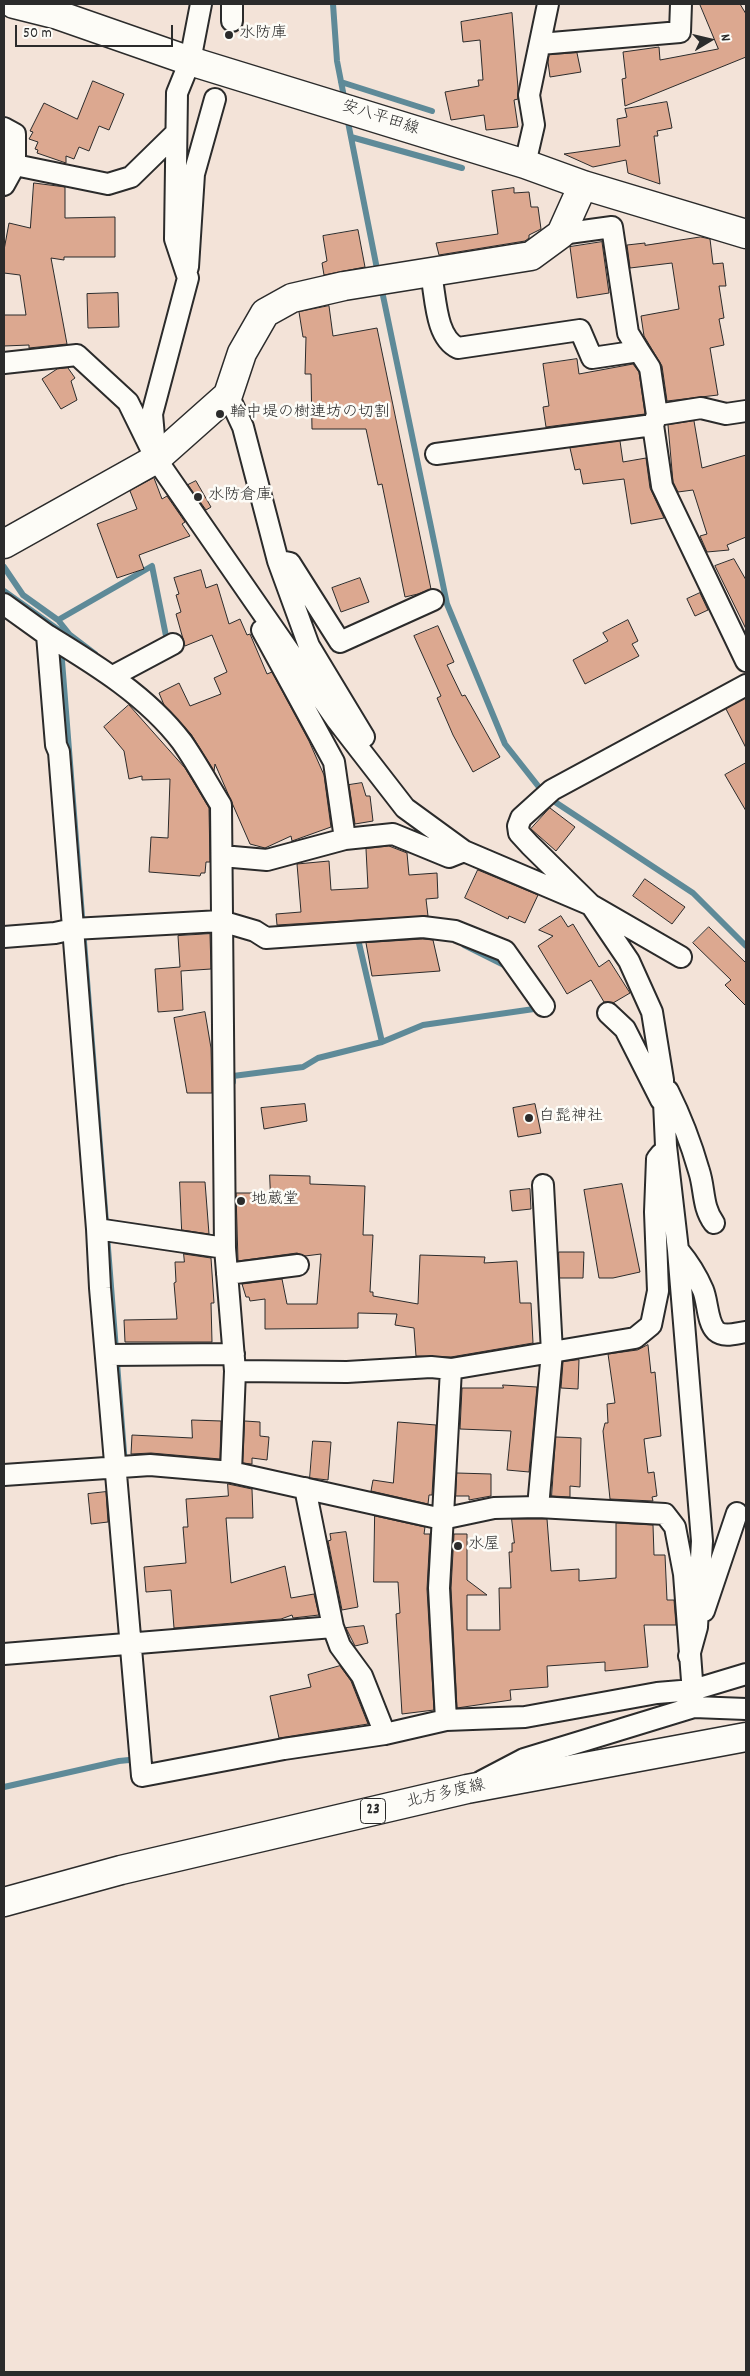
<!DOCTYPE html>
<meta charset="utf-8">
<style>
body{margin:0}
#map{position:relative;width:750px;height:2376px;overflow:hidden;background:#f3e3d8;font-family:Dekko,sans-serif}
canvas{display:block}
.frame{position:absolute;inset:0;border:5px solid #2b2b2b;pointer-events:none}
.north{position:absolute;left:685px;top:15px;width:50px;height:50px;-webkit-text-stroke:4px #fdfcf7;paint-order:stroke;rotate:81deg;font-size:14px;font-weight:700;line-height:20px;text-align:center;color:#2b2b2b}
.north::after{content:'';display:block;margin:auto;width:18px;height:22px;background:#2b2b2b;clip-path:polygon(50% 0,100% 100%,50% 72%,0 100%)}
.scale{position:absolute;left:15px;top:25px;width:158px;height:22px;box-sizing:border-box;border:2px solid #2b2b2b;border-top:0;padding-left:6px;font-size:15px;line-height:18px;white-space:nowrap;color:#2b2b2b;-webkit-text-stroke:4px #fdfcf7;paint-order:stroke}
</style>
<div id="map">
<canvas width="750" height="2376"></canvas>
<div class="frame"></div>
<div class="north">N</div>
<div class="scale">50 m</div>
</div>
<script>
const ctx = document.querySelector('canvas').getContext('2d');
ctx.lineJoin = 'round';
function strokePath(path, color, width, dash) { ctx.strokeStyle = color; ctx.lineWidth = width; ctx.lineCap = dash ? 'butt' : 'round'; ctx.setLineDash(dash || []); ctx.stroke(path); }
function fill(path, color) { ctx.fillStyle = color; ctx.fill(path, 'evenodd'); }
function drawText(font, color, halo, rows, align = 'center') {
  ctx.font = font + ' Dekko,"Klee One",sans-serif'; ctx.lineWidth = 5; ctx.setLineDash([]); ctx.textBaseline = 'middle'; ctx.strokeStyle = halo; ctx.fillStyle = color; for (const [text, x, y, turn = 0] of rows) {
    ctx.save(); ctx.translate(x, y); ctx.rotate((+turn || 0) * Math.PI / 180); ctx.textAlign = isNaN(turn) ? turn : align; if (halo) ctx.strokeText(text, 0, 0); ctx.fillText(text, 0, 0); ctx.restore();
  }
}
strokePath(new Path2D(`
 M 333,4 L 337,61 L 345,102
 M 341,82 L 432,111
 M 347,117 L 378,274
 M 351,137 L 462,168
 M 381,286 L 447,604 L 505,744 L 546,796 L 693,893 L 746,946
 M 4,567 L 23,595 L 58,620 L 70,635 L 95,654
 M 4,591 L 60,631 L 61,638
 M 58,620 L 152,566 L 167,641
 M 61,648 L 125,1465
 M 358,939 L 382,1042
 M 464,945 L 506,966
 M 233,1082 L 233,1076 L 303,1067 L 318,1058 L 382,1042 L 423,1025 L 534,1009 L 531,1003
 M 4,1787 L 119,1761 L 139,1759`), '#5e8a98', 6);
const building = new Path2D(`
 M 700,4 L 740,4 L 746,14 L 746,57 L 625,106 L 622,79 L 626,78 L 623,52 L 659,47 L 660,60 L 718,49 Z
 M 512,13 L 518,88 L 518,99 L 514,100 L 518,127 L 486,130 L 484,115 L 451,120 L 445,92 L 479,86 L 478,80 L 483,80 L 480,40 L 463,42 L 461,22 Z
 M 577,53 L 581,72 L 550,77 L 548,62 L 549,55 Z
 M 93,81 L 124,94 L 109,130 L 99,126 L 89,151 L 79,147 L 74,159 L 66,156 L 66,163 L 37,153 L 38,150 L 35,149 L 38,142 L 29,139 L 33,132 L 30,131 L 44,103 L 77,119 Z
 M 667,102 L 672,128 L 657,131 L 658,136 L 654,136 L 660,184 L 628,173 L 626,160 L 593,167 L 564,154 L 620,146 L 617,119 L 627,117 L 625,109 Z
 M 34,183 L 65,187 L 65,218 L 115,217 L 115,257 L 64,257 L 64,260 L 51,258 L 67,344 L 29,348 L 29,345 L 4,346 L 4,315 L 26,315 L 20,275 L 4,273 L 4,250 L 9,223 L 30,228 Z
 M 514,188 L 514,193 L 529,192 L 531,207 L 538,207 L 541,229 L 529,235 L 529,238 L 525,241 L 439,255 L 436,243 L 498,234 L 492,191 Z
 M 358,230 L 365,267 L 324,275 L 322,263 L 327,261 L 323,236 Z
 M 701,237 L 710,239 L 713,264 L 723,263 L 726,286 L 719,286 L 724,318 L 719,319 L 724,345 L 710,348 L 718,395 L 667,401 L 662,366 L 644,336 L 641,316 L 679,309 L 672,263 L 630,268 L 627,245 L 645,243 L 645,245 Z
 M 602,242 L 609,293 L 577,298 L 570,247 Z
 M 118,293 L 119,327 L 88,328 L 87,294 Z
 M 329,306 L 333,336 L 377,328 L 431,589 L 418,594 L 405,597 L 382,484 L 378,485 L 366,429 L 312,429 L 311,374 L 305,374 L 306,337 L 303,337 L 299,312 Z
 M 577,359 L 579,374 L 633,364 L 639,372 L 645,414 L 546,427 L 543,407 L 549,406 L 543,364 Z
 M 68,368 L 75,378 L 71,381 L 77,400 L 61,409 L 42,379 L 57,369 Z
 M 694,421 L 702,468 L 746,455 L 746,537 L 727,545 L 729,550 L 707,552 L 700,536 L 707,534 L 693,490 L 678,492 L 673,482 L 668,425 Z
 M 620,441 L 623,462 L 646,458 L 650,488 L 664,518 L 631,524 L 624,479 L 583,484 L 580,469 L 575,470 L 570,448 Z
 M 154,478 L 162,499 L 167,496 L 185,522 L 182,524 L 190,536 L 139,555 L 144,569 L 117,578 L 97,524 L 137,509 L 130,491 Z
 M 196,481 L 211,507 L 206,510 L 188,485 Z
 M 734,559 L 746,580 L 746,629 L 715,566 Z
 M 201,570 L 206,588 L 217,584 L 229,624 L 240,619 L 247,635 L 250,634 L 267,674 L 272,672 L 309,741 L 324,775 L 331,827 L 292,841 L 291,836 L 265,848 L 250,844 L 215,764 L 214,771 L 191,734 L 164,705 L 159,693 L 179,683 L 190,706 L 221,694 L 214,678 L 227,672 L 212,635 L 185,646 L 176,614 L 181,612 L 176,595 L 179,594 L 174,578 Z
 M 360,578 L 369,602 L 341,612 L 332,588 Z
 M 700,593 L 708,610 L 695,616 L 687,599 Z
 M 628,620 L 638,641 L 632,644 L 639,656 L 585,684 L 573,660 L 608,641 L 603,633 Z
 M 438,626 L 454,662 L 447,665 L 462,696 L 465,695 L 500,757 L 473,772 L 453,735 L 437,698 L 441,696 L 414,636 Z
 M 746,698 L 746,748 L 726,709 Z
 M 129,705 L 185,768 L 209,808 L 210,862 L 206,862 L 205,873 L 201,873 L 200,876 L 149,872 L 151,837 L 168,838 L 170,779 L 142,780 L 142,776 L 129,779 L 124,751 L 104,727 Z
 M 746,763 L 746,811 L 725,775 Z
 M 362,783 L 366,796 L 370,796 L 373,821 L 355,824 L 349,785 Z
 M 550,808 L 575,827 L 556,851 L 531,829 Z
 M 389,846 L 407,853 L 409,875 L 437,873 L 438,898 L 426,899 L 428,916 L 277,925 L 276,914 L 301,912 L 297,864 L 329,861 L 331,890 L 368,888 L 366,849 Z
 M 478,870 L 538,895 L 525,923 L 509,916 L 508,919 L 465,898 Z
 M 645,879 L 685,907 L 672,924 L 633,896 Z
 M 561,916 L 568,927 L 573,924 L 599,967 L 609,960 L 630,993 L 613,1003 L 604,1002 L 591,980 L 567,994 L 538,946 L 553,936 L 539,930 Z
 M 709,927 L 746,963 L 746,1006 L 725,985 L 731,980 L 693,943 Z
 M 210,934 L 211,969 L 181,971 L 183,1010 L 158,1012 L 155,969 L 180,967 L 178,936 Z
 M 423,939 L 433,940 L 440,971 L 372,976 L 366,943 Z
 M 205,1012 L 211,1048 L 212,1093 L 187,1093 L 174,1018 Z
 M 305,1104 L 307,1121 L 264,1129 L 261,1108 Z
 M 535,1104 L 541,1133 L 518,1137 L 513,1108 Z
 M 270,1175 L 310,1176 L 310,1184 L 365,1186 L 363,1235 L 373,1235 L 370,1292 L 373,1292 L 373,1296 L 418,1304 L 420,1255 L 485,1257 L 484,1263 L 517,1261 L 520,1303 L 531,1303 L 533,1343 L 451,1357 L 416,1356 L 414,1328 L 395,1325 L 397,1314 L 358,1313 L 358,1328 L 265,1329 L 265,1299 L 250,1301 L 249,1297 L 246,1297 L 242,1284 L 282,1279 L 287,1304 L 317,1304 L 321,1254 L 305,1256 L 297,1253 L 238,1261 L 236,1193 L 270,1193 Z
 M 180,1182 L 205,1182 L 209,1234 L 182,1230 Z
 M 622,1184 L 640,1272 L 613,1278 L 599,1278 L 584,1190 Z
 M 530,1189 L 531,1209 L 512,1211 L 510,1191 Z
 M 559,1252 L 584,1252 L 583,1278 L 560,1278 Z
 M 184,1254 L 211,1258 L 214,1303 L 211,1303 L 212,1342 L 125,1342 L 124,1320 L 177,1319 L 174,1283 L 176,1282 L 175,1262 L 184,1262 Z
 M 648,1345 L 651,1373 L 655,1372 L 661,1436 L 644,1439 L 648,1473 L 654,1472 L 657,1496 L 652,1497 L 653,1501 L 610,1499 L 603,1431 L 605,1423 L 608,1423 L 607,1404 L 615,1403 L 608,1354 L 637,1350 Z
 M 579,1360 L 578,1389 L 561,1388 L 563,1362 Z
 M 503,1385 L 537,1387 L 529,1472 L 507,1470 L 511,1431 L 460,1429 L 462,1388 L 503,1388 Z
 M 192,1420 L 221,1421 L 220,1459 L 151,1453 L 131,1454 L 132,1435 L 192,1438 Z
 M 245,1421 L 260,1422 L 260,1436 L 269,1437 L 267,1460 L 252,1458 L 252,1464 L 243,1463 Z
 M 398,1422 L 436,1425 L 432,1495 L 429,1495 L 428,1504 L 371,1491 L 373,1480 L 393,1483 Z
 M 556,1437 L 581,1438 L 580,1487 L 570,1486 L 570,1497 L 552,1496 Z
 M 313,1441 L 331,1442 L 328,1480 L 310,1478 Z
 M 457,1473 L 491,1474 L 491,1496 L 469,1500 L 469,1496 L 456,1496 Z
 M 228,1484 L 252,1489 L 253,1518 L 226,1518 L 231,1583 L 285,1566 L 291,1598 L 314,1594 L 319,1615 L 293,1618 L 292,1615 L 281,1619 L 174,1628 L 171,1590 L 146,1592 L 144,1567 L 186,1563 L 183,1527 L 188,1527 L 186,1499 L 228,1496 Z
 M 106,1492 L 108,1522 L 91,1524 L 88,1494 Z
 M 375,1516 L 425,1527 L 424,1534 L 430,1534 L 427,1589 L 434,1710 L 402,1714 L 396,1614 L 400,1613 L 398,1582 L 374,1582 Z
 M 512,1519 L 547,1519 L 551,1571 L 579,1569 L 579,1581 L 616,1578 L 616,1523 L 653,1525 L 654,1555 L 665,1555 L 667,1600 L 674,1600 L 676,1625 L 644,1625 L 648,1667 L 605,1671 L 605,1662 L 547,1666 L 548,1687 L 510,1690 L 511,1700 L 457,1708 L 451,1588 L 454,1534 L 467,1534 L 467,1580 L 487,1595 L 467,1595 L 467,1630 L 500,1630 L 499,1588 L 511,1588 L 509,1552 L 512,1552 L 512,1543 L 514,1543 Z
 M 346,1532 L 358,1607 L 342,1610 L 328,1541 L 331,1540 L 330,1534 Z
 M 364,1626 L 368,1643 L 355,1646 L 346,1628 Z
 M 340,1666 L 351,1681 L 368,1724 L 279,1738 L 270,1696 L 311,1687 L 308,1675 Z`);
fill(building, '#dca890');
strokePath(building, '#2b2b2b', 1);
const street = new Path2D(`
 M 232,21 L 232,4
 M 540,44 L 680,32 L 681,4
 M 4,128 L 15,134 L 15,165
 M 525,164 L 534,125 L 529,95 L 548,4
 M 4,185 L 15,165 L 108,184 L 131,177 L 176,133
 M 561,234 L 612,227 L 628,333 L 639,351
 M 188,267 L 194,174 L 215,99
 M 431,274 C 436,297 435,337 458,348 L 580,330 L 592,358 L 639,351 L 650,368 L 657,415 L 653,425 L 662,486 L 746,661
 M 4,363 L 77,355 L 128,402 L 156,459 L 336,719 L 405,808 L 464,851 L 591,905 L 629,961 L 652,1012 L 663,1080 L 666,1146 L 678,1250 L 702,1541 L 697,1627 L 689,1656
 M 228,395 L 243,427 L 278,561 L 309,646 L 364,737
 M 657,415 L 701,408 L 726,414 L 746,411
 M 155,448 L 152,414 L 188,278 L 175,239 L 177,93 L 190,61 L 201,4
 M 436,454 L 653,425
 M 280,561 L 290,563 L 340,642 L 433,600
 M 4,604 L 47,635 L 56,745 L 59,752 L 97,1229 L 100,1288 L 142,1776 L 284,1749 L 385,1734 L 446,1720 L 525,1717 L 657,1693 L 693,1690 L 746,1674
 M 262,630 L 334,762 L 345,839
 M 47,635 C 96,665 147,696 182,742 C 196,762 208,784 221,805 L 225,1248 L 235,1371 L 231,1472
 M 113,676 L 173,644
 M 222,856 L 267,860 L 345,839 L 393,834 L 449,857 L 464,851
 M 4,937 L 55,933 L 73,929 L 221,921 L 255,931 L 266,938 L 423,927 L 455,931 L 505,951 L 544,1006
 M 681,957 L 591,905 L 530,845 L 519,833 L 518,826 L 521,818 L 552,790 L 746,685
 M 608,1013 L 625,1029 L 661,1100
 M 668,1091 C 681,1117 691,1143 699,1171 C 705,1189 702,1207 714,1223
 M 97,1229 L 225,1248
 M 679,1251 C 689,1263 697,1276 703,1290 C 708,1302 707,1322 716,1331 C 724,1338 737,1333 746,1332
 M 227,1274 L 298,1265
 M 107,1355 L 234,1354
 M 235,1371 L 347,1372 L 431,1367 L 451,1369 L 635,1338 L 651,1325 L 658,1291 L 655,1212 L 657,1159 L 661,1154
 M 4,1475 L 150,1465 L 231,1472 L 442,1519 L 494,1508 L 538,1507 L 665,1514 L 675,1527 L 684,1574 L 694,1707
 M 305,1488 L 333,1627 L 340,1646 L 362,1676 L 385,1734
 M 538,1507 L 552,1352 L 543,1185
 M 704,1611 L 737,1513
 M 4,1654 L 333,1627
 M 446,1720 L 439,1588 L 451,1369
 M 482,1781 L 524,1759 L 694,1707 L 746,1709`);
const secondary = new Path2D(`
 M 14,4 L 58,15 L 190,61 L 525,164 L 583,185 L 746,234
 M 4,544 L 156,459 L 228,395 L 242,353 L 265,313 L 292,298 L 344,286 L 531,256 L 561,234 L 583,185`);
const primary = new Path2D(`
 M 4,1902 L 121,1870 L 467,1789 L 746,1737`);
strokePath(street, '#2b2b2b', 24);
strokePath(secondary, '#2b2b2b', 31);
strokePath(primary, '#2b2b2b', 31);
strokePath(street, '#fdfcf7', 20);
strokePath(secondary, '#fdfcf7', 28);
strokePath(primary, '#fdfcf7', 28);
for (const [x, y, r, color] of [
 [229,35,5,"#2b2b2b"],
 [220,414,5,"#2b2b2b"],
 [198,497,5,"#2b2b2b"],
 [529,1118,5,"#2b2b2b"],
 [241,1201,5,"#2b2b2b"],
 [458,1546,5,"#2b2b2b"]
]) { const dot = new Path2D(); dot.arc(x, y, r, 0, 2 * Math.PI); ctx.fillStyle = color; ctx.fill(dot); strokePath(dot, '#fdfcf7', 2); }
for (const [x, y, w] of [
 [373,1811,25]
]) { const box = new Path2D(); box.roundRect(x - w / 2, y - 12.5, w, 25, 4); ctx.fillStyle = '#fdfcf7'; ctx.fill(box); strokePath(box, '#2b2b2b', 1); }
drawText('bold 15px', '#2b2b2b', null, [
 ["23",373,1811]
]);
drawText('16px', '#2b2b2b', '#fdfcf7', [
 ["水防庫",239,35],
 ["輪中堤の樹連坊の切割",230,414],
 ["水防倉庫",208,497],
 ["白髭神社",539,1118],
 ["地蔵堂",251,1201],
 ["水屋",468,1546]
], 'left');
drawText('16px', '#2b2b2b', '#fdfcf7', [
 ["安八平田線",380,119,18],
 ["北方多度線",446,1795,-13]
]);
</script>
